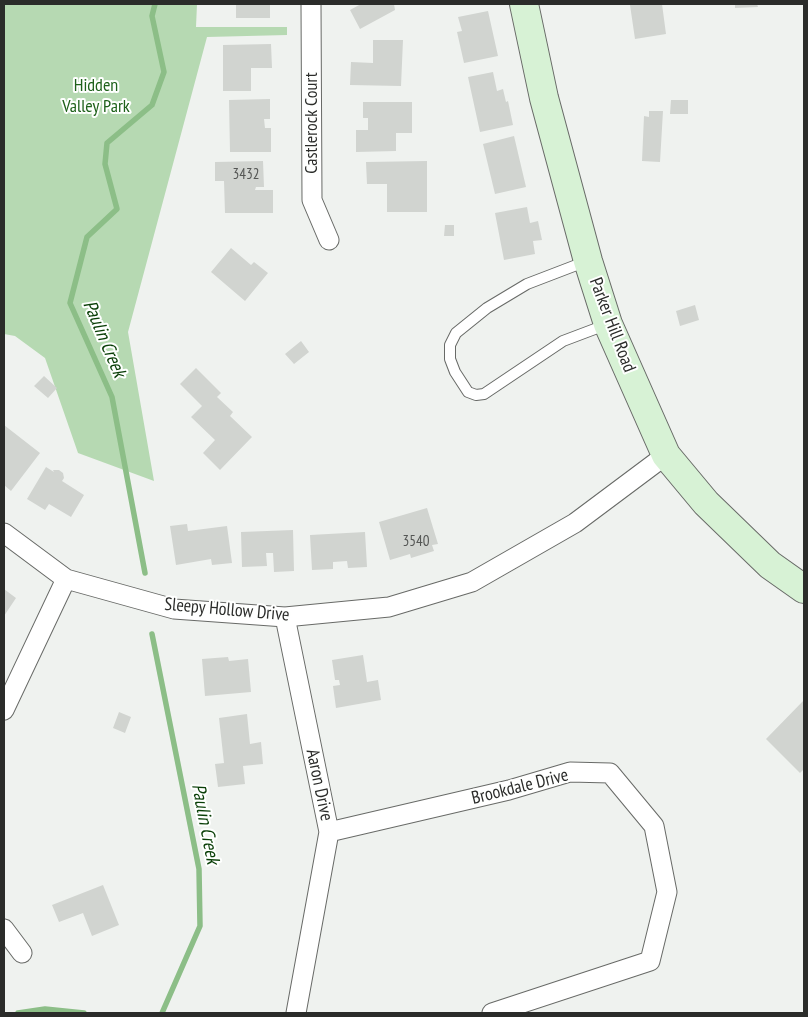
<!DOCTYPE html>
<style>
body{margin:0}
#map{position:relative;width:808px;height:1017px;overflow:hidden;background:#eff2ef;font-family:"PT Sans Narrow",sans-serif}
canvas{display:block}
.frame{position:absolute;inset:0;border:5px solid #2b2c2a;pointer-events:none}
</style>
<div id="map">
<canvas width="808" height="1017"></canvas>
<div class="frame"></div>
</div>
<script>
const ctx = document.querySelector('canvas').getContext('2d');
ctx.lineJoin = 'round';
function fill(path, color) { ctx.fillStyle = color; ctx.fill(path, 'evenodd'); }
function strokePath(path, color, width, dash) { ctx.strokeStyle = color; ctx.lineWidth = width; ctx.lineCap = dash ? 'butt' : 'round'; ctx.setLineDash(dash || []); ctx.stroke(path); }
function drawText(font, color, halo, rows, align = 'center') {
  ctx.font = font + ' "PT Sans Narrow",sans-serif'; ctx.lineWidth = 4; ctx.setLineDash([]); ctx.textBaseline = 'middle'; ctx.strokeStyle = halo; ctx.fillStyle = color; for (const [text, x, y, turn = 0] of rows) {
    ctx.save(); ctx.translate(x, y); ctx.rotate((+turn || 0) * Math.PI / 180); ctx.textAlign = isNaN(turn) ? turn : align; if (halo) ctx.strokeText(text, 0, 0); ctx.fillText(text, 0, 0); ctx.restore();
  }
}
fill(new Path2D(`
 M 4,4 L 197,4 L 196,27 L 287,27 L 287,35 L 207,37 L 128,332 L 154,481 L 78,453 L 45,358 L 15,336 L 4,334 Z`), '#b6d9b2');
strokePath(new Path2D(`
 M 145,573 L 112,397 L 70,303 L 87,237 L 117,209 L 105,164 L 107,143 L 152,105 L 164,72 L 152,16 L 155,4
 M 152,634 L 199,869 L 200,926 L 162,1013
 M 18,1013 L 45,1009 L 84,1013`), '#8cbe87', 5.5);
fill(new Path2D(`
 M 236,4 L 270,4 L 270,18 L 236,18 Z
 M 361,4 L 394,4 L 395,10 L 360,29 L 350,10 Z
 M 636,4 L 662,4 L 666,34 L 635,39 L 630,5 Z
 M 735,4 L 757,4 L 758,7 L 735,8 Z
 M 488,11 L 498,56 L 464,63 L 457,32 L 462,31 L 458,17 Z
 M 373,40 L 403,40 L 401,86 L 350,85 L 351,62 L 373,63 Z
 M 271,44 L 272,68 L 251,68 L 251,91 L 223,91 L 223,45 Z
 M 493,72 L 497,91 L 503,89 L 506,102 L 508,101 L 513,125 L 480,132 L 468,77 Z
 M 270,99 L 270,119 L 264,119 L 265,128 L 271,128 L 271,152 L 230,152 L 229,100 Z
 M 671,100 L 688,100 L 688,114 L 670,114 Z
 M 363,102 L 412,102 L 412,133 L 396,133 L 396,151 L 356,152 L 356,130 L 368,130 L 368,118 L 363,118 Z
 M 649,111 L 663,111 L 660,162 L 642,161 L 644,116 L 649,117 Z
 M 514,136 L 526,187 L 495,194 L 483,144 Z
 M 263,161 L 264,187 L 256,187 L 255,190 L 273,190 L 273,213 L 225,213 L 224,181 L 215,181 L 215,162 Z
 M 427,161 L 427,212 L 387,212 L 387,184 L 367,184 L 366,162 Z
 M 527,207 L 530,223 L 538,221 L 542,240 L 533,241 L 535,254 L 504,260 L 495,213 Z
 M 445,225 L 454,225 L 454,236 L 444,236 Z
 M 231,248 L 251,265 L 254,262 L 268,273 L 245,301 L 211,272 Z
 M 695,305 L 699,320 L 680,326 L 676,311 Z
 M 301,341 L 309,352 L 294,364 L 285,354 Z
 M 196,368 L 221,393 L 217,397 L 233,412 L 230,416 L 252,437 L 220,470 L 203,453 L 215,440 L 191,417 L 202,406 L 180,384 Z
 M 44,376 L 57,388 L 48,398 L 34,386 Z
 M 4,425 L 40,453 L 11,491 L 4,485 Z
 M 46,467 L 54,472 L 53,470 L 59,470 L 63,473 L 64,478 L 62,481 L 84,495 L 71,517 L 49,504 L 45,510 L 27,499 Z
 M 427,508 L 438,544 L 432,545 L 434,551 L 411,558 L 410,554 L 390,560 L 379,522 Z
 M 187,524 L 188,531 L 227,526 L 232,563 L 212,565 L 211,559 L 176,565 L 170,526 Z
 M 293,530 L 294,571 L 274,572 L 273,553 L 266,553 L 267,566 L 242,567 L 241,532 Z
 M 365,532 L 367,567 L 348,568 L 347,561 L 333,562 L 333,569 L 312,570 L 310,535 Z
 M 4,589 L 16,598 L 4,616 Z
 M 363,655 L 367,682 L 378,680 L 381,700 L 336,708 L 333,686 L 340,685 L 339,680 L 335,680 L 332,660 Z
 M 228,657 L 229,661 L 248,659 L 251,692 L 205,696 L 202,659 Z
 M 804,700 L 804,769 L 800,773 L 766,739 Z
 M 119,712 L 131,717 L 125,733 L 113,728 Z
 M 247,714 L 250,744 L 261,742 L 263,764 L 243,766 L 245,784 L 218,787 L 215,764 L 224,763 L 219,718 Z
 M 103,885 L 119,925 L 92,936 L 83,913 L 59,922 L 52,905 Z`), '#d1d4d0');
const lane = new Path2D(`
 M 587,261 L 527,284 L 487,308 L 456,333 L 450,345 L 450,359 L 455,372 L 468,392 L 476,395 L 484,394 L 563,341 L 608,324`);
const street = new Path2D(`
 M 311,4 L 312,200 L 329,240
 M 4,533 L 66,579 L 174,609 L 285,617 L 389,607 L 472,582 L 575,523 L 666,455
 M 285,617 L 329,832 L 296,1013
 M 4,710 L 66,579
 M 329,832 L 509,790 L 570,772 L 610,773 L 654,826 L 667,892 L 650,961 L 492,1013
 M 4,929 L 22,953`);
const secondary = new Path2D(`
 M 524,4 L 544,98 L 588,261 L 608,324 L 666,455 L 706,503 L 770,565 L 804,589`);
strokePath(lane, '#686a67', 12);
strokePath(street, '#686a67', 21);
strokePath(secondary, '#686a67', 30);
strokePath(lane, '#fff', 10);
strokePath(street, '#fff', 19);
strokePath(secondary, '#d7f2d5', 28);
drawText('15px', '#545654', null, [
 ["3432",246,175],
 ["3540",416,542]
]);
drawText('18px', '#1e611a', '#fefffe', [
 ["Hidden",96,86],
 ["Valley Park",96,107]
]);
drawText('18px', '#2b2c2a', '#fefffe', [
 ["Castlerock Court",312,123,-90],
 ["Parker Hill Road",612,325,69],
 ["Sleepy Hollow Drive",227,610,5],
 ["Aaron Drive",319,785,78],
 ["Brookdale Drive",520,787,-14]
]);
drawText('italic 19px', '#083e06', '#fefffe', [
 ["Paulin Creek",104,339,67],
 ["Paulin Creek",205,824,79]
]);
</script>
